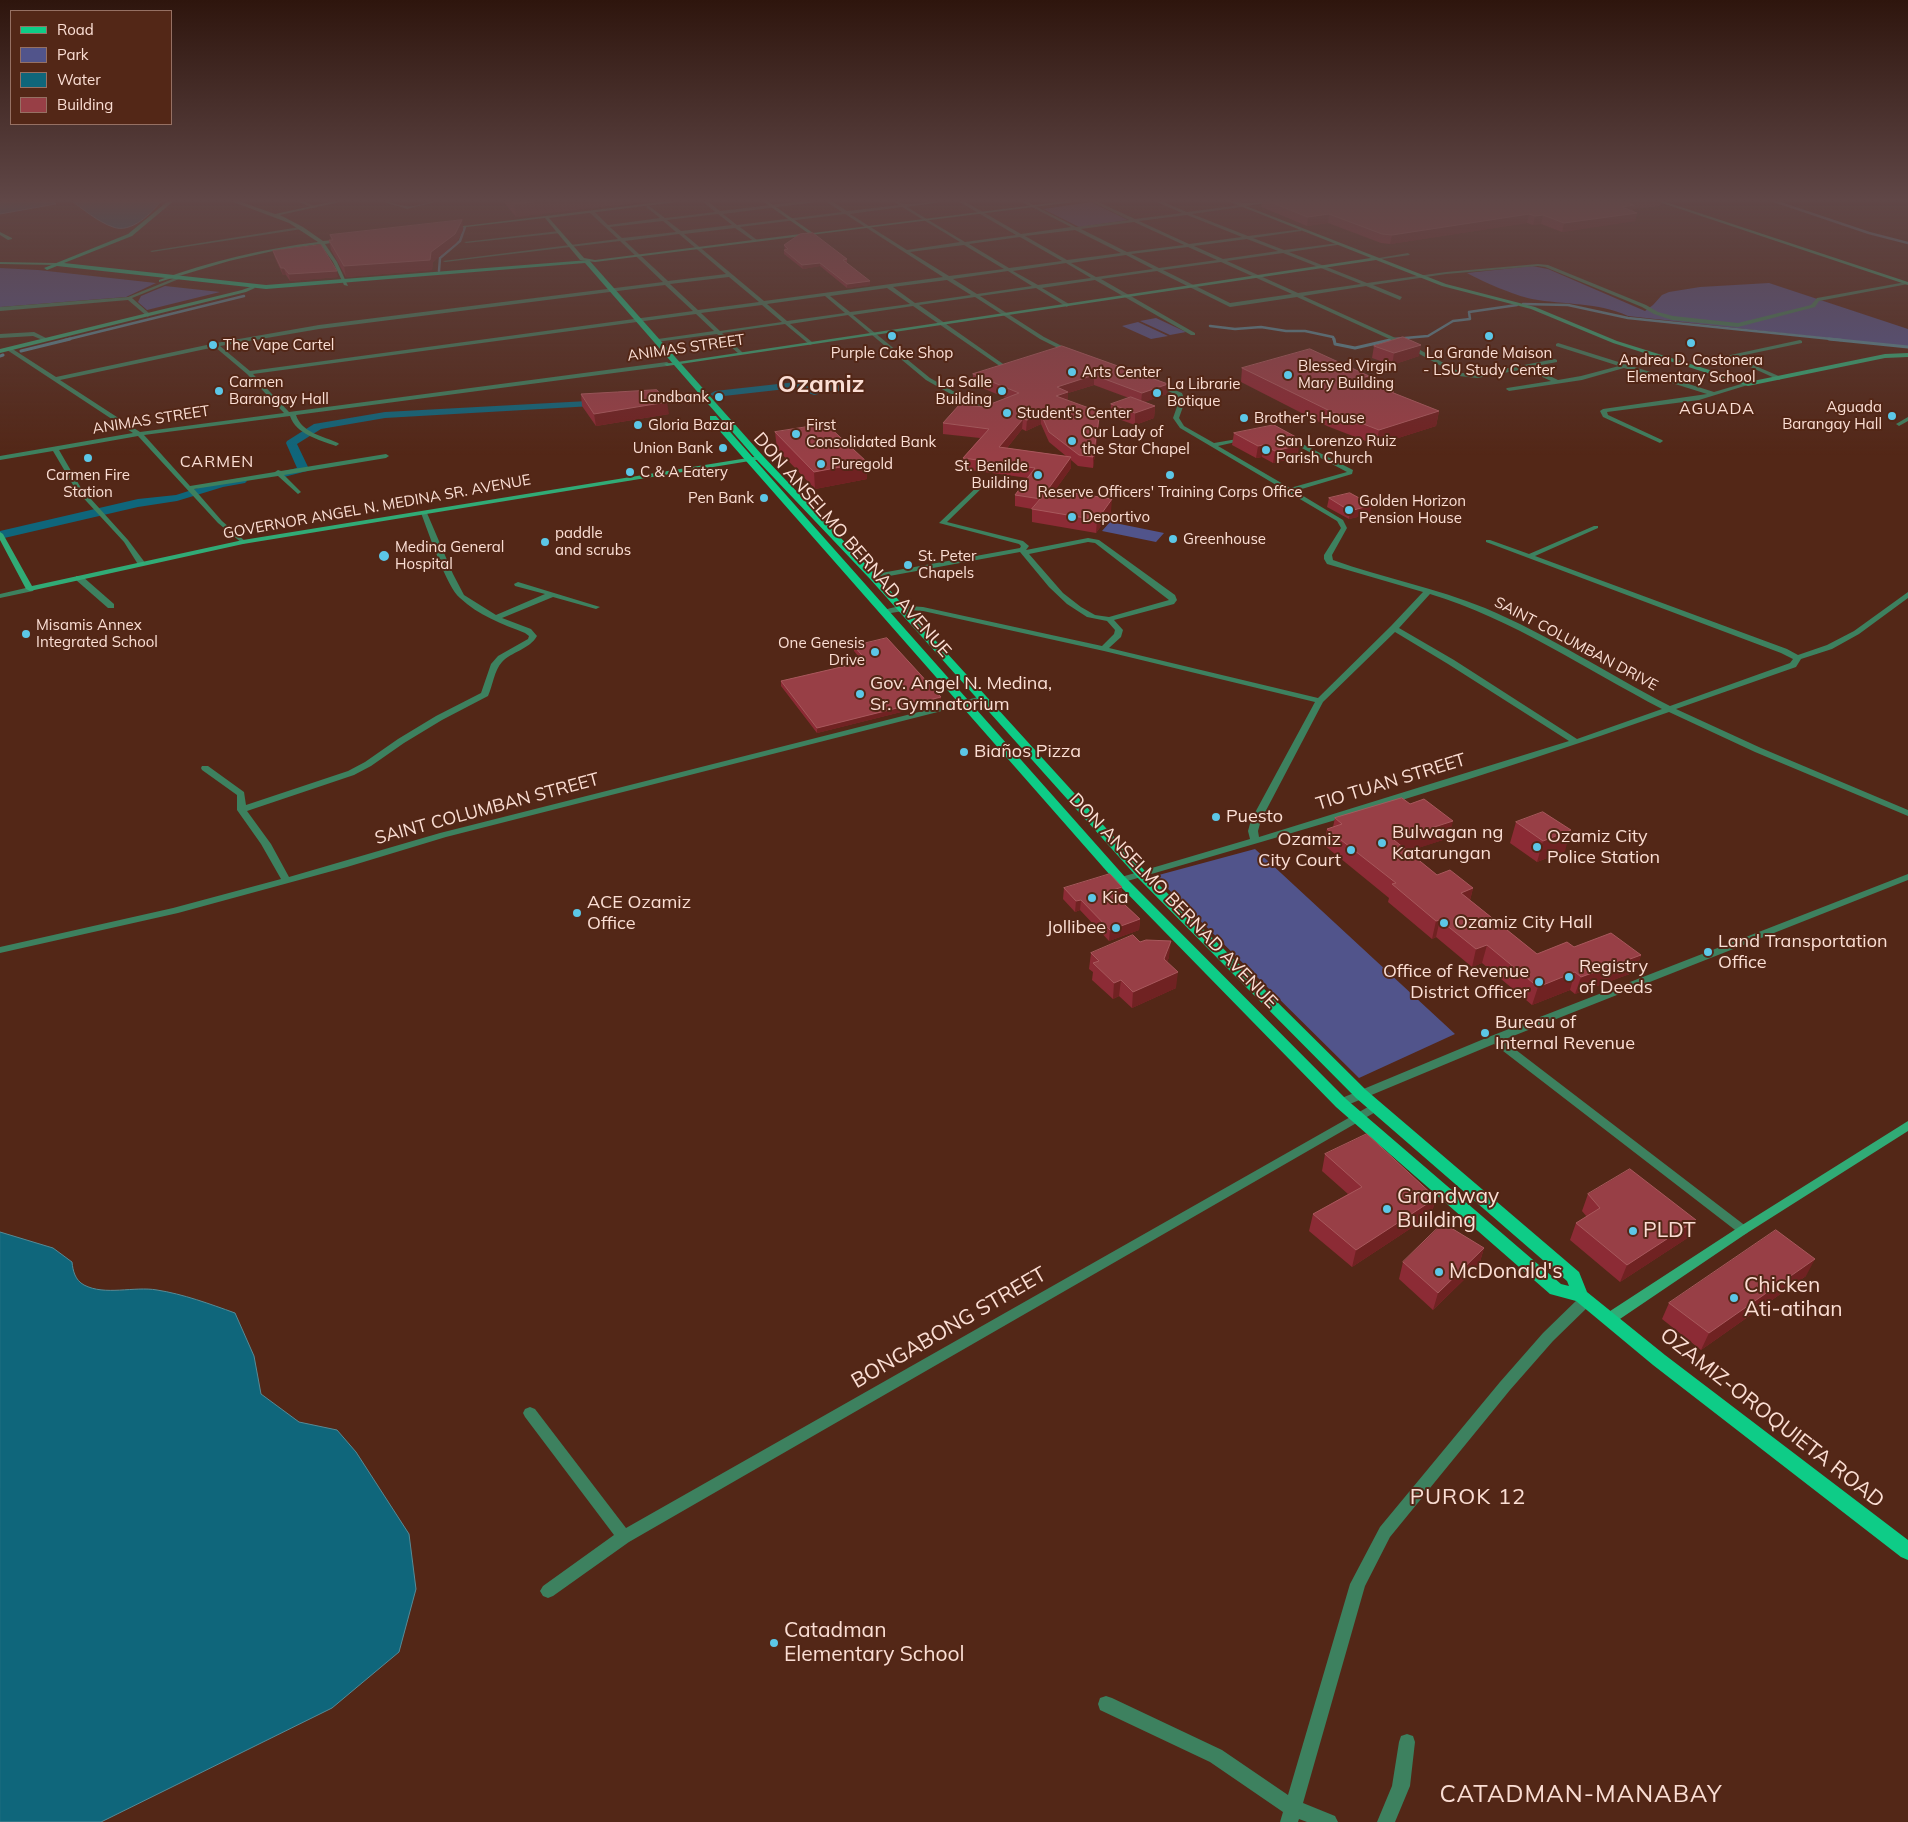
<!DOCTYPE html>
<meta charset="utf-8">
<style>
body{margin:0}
#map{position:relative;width:1908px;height:1822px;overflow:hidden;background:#532717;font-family:Mulish,sans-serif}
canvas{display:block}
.legend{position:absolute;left:10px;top:10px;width:162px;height:115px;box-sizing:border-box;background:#532717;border:1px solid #967063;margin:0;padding:6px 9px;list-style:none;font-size:15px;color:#fbded4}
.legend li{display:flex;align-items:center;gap:10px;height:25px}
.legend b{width:25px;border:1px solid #967063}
</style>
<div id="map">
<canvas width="1908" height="1822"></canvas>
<ul class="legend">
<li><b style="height:6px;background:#0ecc87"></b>Road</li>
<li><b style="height:14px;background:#51548b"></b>Park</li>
<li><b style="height:14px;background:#0f667b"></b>Water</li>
<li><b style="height:14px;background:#983f46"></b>Building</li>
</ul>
</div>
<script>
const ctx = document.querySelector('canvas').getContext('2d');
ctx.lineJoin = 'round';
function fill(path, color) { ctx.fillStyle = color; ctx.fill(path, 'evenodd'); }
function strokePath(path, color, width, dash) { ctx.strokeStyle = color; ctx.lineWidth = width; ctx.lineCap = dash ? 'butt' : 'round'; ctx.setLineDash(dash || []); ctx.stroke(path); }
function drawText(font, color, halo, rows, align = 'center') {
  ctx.font = font + ' Mulish,sans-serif'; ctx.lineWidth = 4; ctx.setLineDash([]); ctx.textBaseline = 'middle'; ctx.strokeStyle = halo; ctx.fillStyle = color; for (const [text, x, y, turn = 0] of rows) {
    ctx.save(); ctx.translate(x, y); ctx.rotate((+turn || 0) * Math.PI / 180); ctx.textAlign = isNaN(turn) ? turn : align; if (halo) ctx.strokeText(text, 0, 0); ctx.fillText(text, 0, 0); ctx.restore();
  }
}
fill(new Path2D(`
 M 1091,202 L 1128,220 L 1079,227 L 1043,209 Z
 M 1532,266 L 1548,269 L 1645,311 L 1653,305 L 1662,295 L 1669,292 L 1700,287 L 1769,283 L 1908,329 L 1908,347 L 1628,316 C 1598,302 1564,305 1532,299 C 1516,296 1481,281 1467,273 Z
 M 0,268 L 38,270 L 156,283 L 126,297 L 0,307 Z
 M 165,286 L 220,292 L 147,310 L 138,302 L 141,296 Z
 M 1156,318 L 1186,332 L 1170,335 L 1140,321 Z
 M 1138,322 L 1168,336 L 1151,339 L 1122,326 Z
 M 1110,522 L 1164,533 L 1156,542 L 1102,531 Z
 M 1255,849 L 1455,1034 L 1359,1078 L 1155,876 Z`), '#51548b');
const water = new Path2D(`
 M 0,200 L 51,200 L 56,204 L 0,214 Z
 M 70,200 L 162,200 C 152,213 131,234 113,227 C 98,222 83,209 70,200 Z
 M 0,1232 L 53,1248 L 72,1262 C 73,1271 75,1280 84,1285 C 105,1296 134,1286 157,1290 C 183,1294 210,1304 235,1313 L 254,1356 L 261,1394 L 299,1422 L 337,1430 L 356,1452 L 409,1534 L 416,1589 L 399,1652 L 332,1708 L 101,1822 L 0,1822 Z`);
fill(water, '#0f667b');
strokePath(water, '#568a96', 1);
strokePath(new Path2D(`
 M 1771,200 L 1869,233 L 1908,243
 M 439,271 L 440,258 L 460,241 L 465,227
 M 1523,304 L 1568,305 L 1628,318 L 1841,340
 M 1210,326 L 1235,329 L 1261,327 L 1286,331 L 1305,331 L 1333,337 L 1334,340
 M 1394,339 L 1428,336 L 1453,321 L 1470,319 L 1469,312 L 1517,305
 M 65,340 L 244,296`), '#568a96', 2.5);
strokePath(new Path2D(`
 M 1334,339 L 1335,344 L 1355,348 L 1390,340
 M 1829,339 L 1908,347
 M 21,351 L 70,339
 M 0,356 L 3,355`), '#568a96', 3);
fill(new Path2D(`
 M 796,382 L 815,389 L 834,384 L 845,387 L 857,386 L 862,389 L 857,392 L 845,393 L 834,390 L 814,395 L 795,388 L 715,397 L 710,394 L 715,391 Z
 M 689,395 L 694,398 L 693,400 L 642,404 L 637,401 L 642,398 Z
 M 606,400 L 611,403 L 610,405 L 385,418 L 321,429 L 297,444 L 309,469 L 307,471 L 284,477 L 278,474 L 280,472 L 297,468 L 286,443 L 287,441 L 314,424 L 385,412 Z
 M 241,478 L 247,481 L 245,483 L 223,487 L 177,501 L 138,507 L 0,539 L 0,531 L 138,499 L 176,495 L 217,482 Z`), '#0f667b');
fill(new Path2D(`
 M 294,200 L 301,200 L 317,207 L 313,208 Z
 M 377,200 C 387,200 396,205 406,206 C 417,208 431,200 443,200 L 407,209 Z
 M 701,200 L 706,200 L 720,211 L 812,200 L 830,200 L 847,211 L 899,205 L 891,200 C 897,200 901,204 906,204 C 922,204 939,200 955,200 L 907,207 L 965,242 L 1016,235 L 956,200 L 962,200 L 1021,234 L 1071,227 L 1018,200 L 1024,200 L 1076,227 L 1129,220 L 1088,200 L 1094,200 L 1135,219 L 1182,213 L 1152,200 L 1159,200 L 1187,212 L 1240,205 L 1242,207 L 1192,214 L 1248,236 L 1303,229 L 1301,231 L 1253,238 L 1284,250 L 1339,243 L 1337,245 L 1289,252 L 1367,283 L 1446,272 L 1538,264 L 1548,265 L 1646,305 L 1658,312 L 1673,316 L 1738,323 L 1811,305 L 1817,298 L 1906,282 L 1908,284 L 1819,301 L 1815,307 L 1738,327 L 1672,320 L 1654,314 L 1642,307 L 1545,267 L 1538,266 L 1446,274 L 1373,285 L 1402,297 L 1400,300 L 1366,286 L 1303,296 L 1411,345 L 1462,373 L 1477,374 L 1555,359 L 1557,360 L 1557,362 L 1531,367 L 1558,380 L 1581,376 L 1619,366 L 1556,346 L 1556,344 L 1558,343 L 1714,392 L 1748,382 L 1751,384 L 1699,400 L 1607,412 L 1608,415 L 1662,440 L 1663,441 L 1660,443 L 1603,417 L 1600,411 L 1603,409 L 1707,394 L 1624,368 L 1582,380 L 1509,391 L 1506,389 L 1507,388 L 1551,381 L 1525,369 L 1477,378 L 1459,376 L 1407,347 L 1297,297 L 1230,307 L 1157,271 L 1101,279 L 1195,333 L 1195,335 L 1191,335 L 1095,280 L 1042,288 L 1069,304 L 1067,307 L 1036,288 L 980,296 L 1044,337 L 1072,351 L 1072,353 L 1070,354 L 1040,339 L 975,297 L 919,305 L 1006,366 L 1006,368 L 1004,369 L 913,306 L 853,315 L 930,378 L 953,391 L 987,405 L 987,407 L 985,408 L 949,393 L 926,380 L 848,315 L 790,324 L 812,342 L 812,344 L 810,345 L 785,324 L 722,333 L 742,352 L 743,353 L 740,355 L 717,334 L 656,342 L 656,340 L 658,339 L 714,331 L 696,314 L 253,374 L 289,412 L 667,362 L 670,364 L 667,366 L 296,415 C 302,433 323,436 338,443 L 339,444 L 336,446 C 319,440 296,434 290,416 L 144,435 L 190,486 L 275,472 L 278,470 L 281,471 L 386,454 L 389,456 L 386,458 L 284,475 L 301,492 L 298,494 L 278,476 L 194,489 L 222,521 L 245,541 L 245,543 L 243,544 L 218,523 L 138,436 L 59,450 L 81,488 L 128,540 L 146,564 L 142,566 L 139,566 L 124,542 L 76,490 L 53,451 L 0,460 L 0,456 L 133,433 L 7,350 L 7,348 L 11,348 L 56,377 L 216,343 L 319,325 L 663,282 L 620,241 L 445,262 L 443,261 L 618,239 L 590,213 L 590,211 L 594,211 L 608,225 L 660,218 L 646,207 L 648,205 L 665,218 L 715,212 ZM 825,201 L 842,212 L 737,225 L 723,214 ZM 902,207 L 960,242 L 907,250 L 850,214 ZM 718,214 L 732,225 L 681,231 L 667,220 ZM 845,214 L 943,277 L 764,301 L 684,234 L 735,228 L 755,242 L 757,240 L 740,227 ZM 1187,215 L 1242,237 L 1189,244 L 1139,221 ZM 663,221 L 676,232 L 622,238 L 610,227 ZM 1134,222 L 1184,245 L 1127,252 L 1081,229 ZM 1075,230 L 1121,253 L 1067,260 L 1025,236 ZM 679,234 L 726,274 L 668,281 L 625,241 ZM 1020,237 L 1062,261 L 1009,268 L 969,244 ZM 1247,239 L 1278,251 L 1223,259 L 1194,246 ZM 964,245 L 1004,269 L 949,276 L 910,252 ZM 1188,247 L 1217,260 L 1159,268 L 1131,254 ZM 1283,253 L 1361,284 L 1298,293 L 1227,261 ZM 1126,255 L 1153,269 L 1096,277 L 1071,263 ZM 1221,262 L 1292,294 L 1230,303 L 1163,270 ZM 1066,263 L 1091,278 L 1038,285 L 1013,271 ZM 1008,271 L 1032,286 L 977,294 L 953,279 ZM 729,277 L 759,302 L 698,310 L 670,284 ZM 947,280 L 971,295 L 915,303 L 893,287 ZM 665,285 L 693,311 L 250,371 L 220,346 L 319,329 ZM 887,288 L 910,304 L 850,312 L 830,296 ZM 825,296 L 845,313 L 787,321 L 767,304 ZM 762,305 L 782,322 L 720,331 L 701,313 ZM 215,347 L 247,374 L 284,413 L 140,432 L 60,380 Z
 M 300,227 L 302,229 L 152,252 L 150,251 Z
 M 559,231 L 561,233 L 466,243 L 464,242 Z
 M 1408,253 L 1410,255 L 1375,260 L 1373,259 Z
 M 175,278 L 179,279 L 132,298 L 150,314 L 148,317 L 128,300 L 0,311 L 0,307 L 128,297 Z
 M 34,332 L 50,340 L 45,341 L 33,336 L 0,338 L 0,334 Z
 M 1800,340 L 1802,341 L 1802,343 L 1735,357 L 1781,377 L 1782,378 L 1779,380 L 1726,356 Z
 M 1152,382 L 1156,382 L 1182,393 L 1185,401 L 1179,418 L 1184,426 L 1214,443 L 1249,437 L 1249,439 L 1218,446 L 1290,488 L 1347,472 L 1283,438 L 1283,436 L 1287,436 L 1353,470 L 1352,474 L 1295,491 L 1343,520 L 1347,528 L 1332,555 L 1333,560 C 1383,578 1436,588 1485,608 C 1549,635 1608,674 1670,706 L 1790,663 L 1793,659 L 1781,653 L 1486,542 L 1486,540 L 1490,540 L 1529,554 L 1594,526 L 1598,526 L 1598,528 L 1535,556 L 1787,649 L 1798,655 L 1827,645 L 1854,631 L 1908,592 L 1908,598 L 1859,634 L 1832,649 L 1801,659 L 1796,667 L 1676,709 L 1761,748 L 1908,810 L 1908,816 L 1755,752 L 1669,712 C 1490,776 1307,829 1124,882 L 1118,882 L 1116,880 L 1118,878 L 1250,839 L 1248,831 L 1251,820 L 1315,702 L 1104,651 L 923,611 L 909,610 L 885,614 L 881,612 C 892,605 910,606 923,607 L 1102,646 L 1114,634 L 1115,630 L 1107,621 L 1087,617 L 1067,604 L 1049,587 L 1020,552 L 873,579 L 870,579 L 870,575 L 1020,548 L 1021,546 L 1019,544 L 939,523 L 984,480 L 988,480 L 988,482 L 947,522 L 1023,541 L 1029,546 L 1026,550 L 1088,538 L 1099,540 L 1175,595 L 1177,600 L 1174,604 L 1114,620 L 1123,630 L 1121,637 L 1109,648 L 1318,698 L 1391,626 L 1423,592 L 1327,564 L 1324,559 L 1324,555 L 1341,528 L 1337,521 L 1180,428 L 1173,418 L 1179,401 L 1177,395 L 1152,384 ZM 1088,542 L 1095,543 L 1169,600 L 1109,617 L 1095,615 L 1081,607 L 1063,593 L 1029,554 ZM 1430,594 C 1513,619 1585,669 1662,709 L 1577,739 L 1454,660 L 1399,628 ZM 1395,632 L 1448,664 L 1569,741 L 1259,837 L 1258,831 L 1261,820 L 1323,702 Z
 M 1908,417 L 1908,421 L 1899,426 L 1896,424 Z
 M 424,511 L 427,513 L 453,574 L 464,595 L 496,615 L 545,594 L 515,586 L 514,584 L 518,582 L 600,607 L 596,609 L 553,597 L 502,618 L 531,629 L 537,636 C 530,649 511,652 502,662 C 494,671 493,685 488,696 L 442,720 L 404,743 L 371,766 L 354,775 L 247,811 L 271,844 L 289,877 L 440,833 L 982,696 L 986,698 L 985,700 L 446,837 L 347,867 L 178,913 L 0,953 L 0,947 L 173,908 L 281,879 L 261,844 L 237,810 L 237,795 L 202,770 L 201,768 L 202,766 L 208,766 L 244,792 L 246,805 L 348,771 L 365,762 L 398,739 L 436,716 L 481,693 L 491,664 L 498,656 L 528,639 L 529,636 L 525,633 C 502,624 478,615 460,598 C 447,588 428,531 421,513 Z
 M 76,576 L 82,576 L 114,604 L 114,608 L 108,608 L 76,580 Z
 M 30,587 L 34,589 L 33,591 L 0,598 L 0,594 Z
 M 1908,874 L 1908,880 L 1503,1040 L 1747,1227 L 1749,1230 L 1747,1233 L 1743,1235 L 1739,1233 L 1494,1044 L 1345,1106 L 1337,1106 L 1335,1103 L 1337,1100 L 1491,1036 Z
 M 1375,1103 L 1379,1104 L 1381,1107 L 1379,1110 L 629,1542 L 553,1596 L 548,1598 L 543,1596 L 540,1591 L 543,1586 L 614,1535 L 525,1417 L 523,1413 L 525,1409 L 530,1407 L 535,1409 L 626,1528 Z
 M 1586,1295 L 1591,1296 L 1593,1300 L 1591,1304 L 1553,1341 L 1510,1390 L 1390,1537 L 1365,1586 L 1303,1803 L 1335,1816 L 1338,1822 L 1307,1822 L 1299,1819 L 1298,1822 L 1280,1822 L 1283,1812 L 1210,1762 L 1100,1710 L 1098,1704 L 1100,1698 L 1106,1696 L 1112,1698 L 1222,1750 L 1288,1795 L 1350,1584 L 1380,1527 L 1500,1382 L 1543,1333 L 1581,1296 Z
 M 1407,1734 L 1413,1736 L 1415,1742 L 1410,1786 L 1395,1822 L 1377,1822 L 1392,1786 L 1399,1742 L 1401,1736 Z`), '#3d815f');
fill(new Path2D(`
 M 228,200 L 236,200 L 275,214 L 339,200 L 349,200 L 280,215 L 303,227 L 323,241 L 345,239 L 343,241 L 325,244 L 337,262 L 348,286 L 344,285 L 333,262 L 320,244 L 273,251 L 229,261 L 159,282 L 159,280 C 211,261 263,249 318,242 L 289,223 Z
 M 676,200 L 693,200 L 549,218 L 584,258 L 595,260 L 808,233 L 761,200 L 766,200 L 813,233 L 1074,200 L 1090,200 L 595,262 L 580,260 L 545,218 L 449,229 L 447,228 Z
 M 1232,200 C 1248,207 1267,200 1284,200 L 1246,206 L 1446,284 L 1535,307 L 1617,341 L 1748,382 L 1885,354 L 1908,353 L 1908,357 L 1885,358 L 1748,386 L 1613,343 L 1531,309 L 1442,286 L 1376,260 L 667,366 L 664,364 L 1371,258 L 1225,200 Z
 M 1653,200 L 1660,200 L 1908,282 L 1908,285 Z
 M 0,232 L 12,238 L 12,239 L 8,240 L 0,235 Z
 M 0,262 L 56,263 L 58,264 L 56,265 L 0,264 Z
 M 253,286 L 255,288 L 246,292 L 0,353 L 0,349 L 242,290 Z
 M 760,456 L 762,457 L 762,459 L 243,544 L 30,591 L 26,589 L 0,540 L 0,532 L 3,534 L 32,586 L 243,540 Z
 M 1908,1121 L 1908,1131 L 1747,1233 L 1614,1323 L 1609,1324 L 1604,1323 L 1602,1319 L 1604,1315 L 1739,1227 Z`), '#31ab76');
fill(new Path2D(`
 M 169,200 L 175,200 L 132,236 L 64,263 L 266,285 L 589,260 L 763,456 L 876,575 L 1145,871 L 1366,1090 L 1579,1272 L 1587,1292 L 1665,1355 L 1908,1540 L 1908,1560 L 1901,1557 L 1653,1365 L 1576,1301 L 1550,1294 L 1336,1107 L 1117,883 L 710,420 L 710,416 L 716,416 L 1125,877 L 1346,1099 L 1561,1284 L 1569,1286 L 1567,1281 L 1356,1098 L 1137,877 L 870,579 L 757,460 L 585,263 L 266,289 L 57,266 L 47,270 L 44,268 L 128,234 Z`), '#0ecc87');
fill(new Path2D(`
 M 502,200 L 655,200 L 516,217 Z
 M 1262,200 L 1662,200 L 1660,206 L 1633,209 L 1633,211 L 1637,213 L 1635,221 L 1562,232 L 1541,224 L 1533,225 L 1527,223 L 1390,244 L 1381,243 L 1328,223 L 1307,226 L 1261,207 Z
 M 462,220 L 463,230 L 456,243 L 433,262 L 432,270 L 346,277 L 331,250 L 329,240 L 331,240 L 330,235 Z
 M 784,245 L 847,259 L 847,263 L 870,285 L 847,288 L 820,266 L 803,269 L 784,254 L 784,250 L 785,250 Z
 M 273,251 L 338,277 L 290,281 L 286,275 L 283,275 L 275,258 Z
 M 1062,346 L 1168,384 L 1167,394 L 1144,402 L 1155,406 L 1154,418 L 1135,425 L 1110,416 L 1111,404 L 1129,398 L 1094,385 L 1068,393 L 1068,400 L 1099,423 L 1093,468 L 1078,466 L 1071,460 L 1071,468 L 1055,490 L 1111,512 L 1096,533 L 1032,522 L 1032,509 L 1015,506 L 1015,495 L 1028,478 L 963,469 L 963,458 L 980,438 L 943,434 L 943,423 L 1006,398 L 973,384 L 973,374 ZM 1041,424 L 1049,442 L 1066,456 L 1007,448 L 1022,429 L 1026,431 Z
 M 1374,346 L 1419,356 L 1392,365 L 1372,358 Z
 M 1242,368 L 1368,381 L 1394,391 L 1394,393 L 1439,411 L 1436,426 L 1376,445 L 1327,426 L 1241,382 Z
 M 581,394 L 669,414 L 596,426 L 582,406 Z
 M 775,432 L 867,462 L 867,479 L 815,489 L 777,449 Z
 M 1234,433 L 1295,442 L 1298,457 L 1273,463 L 1262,457 L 1256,458 L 1232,445 Z
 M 1329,498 L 1370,514 L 1349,519 L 1327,507 Z
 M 854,646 L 941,702 L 817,733 L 781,686 L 781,681 L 863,662 L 854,651 Z
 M 1335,818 L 1449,838 L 1408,851 L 1437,875 L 1473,888 L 1470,900 L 1537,954 L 1574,947 L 1641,955 L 1635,972 L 1575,994 L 1570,990 L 1532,1005 L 1482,963 L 1472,967 L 1436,937 L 1432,939 L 1388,902 L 1389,898 L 1324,845 L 1327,829 L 1333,827 Z
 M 1516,822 L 1565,851 L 1537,862 L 1510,843 Z
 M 1122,887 L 1121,897 L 1118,898 L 1140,919 L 1139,930 L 1109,941 L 1080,910 L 1075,912 L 1063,899 L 1064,888 Z
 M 1140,942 L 1169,957 L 1167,962 L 1176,988 L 1132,1008 L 1119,996 L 1113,999 L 1092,980 L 1093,972 L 1089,969 L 1091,953 Z
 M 1325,1154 L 1436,1198 L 1431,1215 L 1352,1267 L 1309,1231 L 1313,1214 L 1348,1194 L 1322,1171 Z
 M 1588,1194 L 1689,1237 L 1620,1282 L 1570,1240 L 1576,1223 L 1587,1217 L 1582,1211 Z
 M 1484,1248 L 1479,1265 L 1433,1310 L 1399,1279 L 1403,1262 Z
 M 1806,1276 L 1701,1350 L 1662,1319 L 1669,1303 Z`), '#8c2b35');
fill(new Path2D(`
 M 548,200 L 655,201 L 516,217 L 514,204 Z
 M 1638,200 L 1662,200 L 1660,206 L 1633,209 L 1632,213 L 1637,213 L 1635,221 L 1562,232 L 1564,223 L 1625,202 Z
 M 1329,214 L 1328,223 L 1307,226 L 1308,217 Z
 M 1529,214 L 1527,223 L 1390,244 L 1392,235 Z
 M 1543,215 L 1541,224 L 1533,225 L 1535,216 Z
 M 462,220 L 463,230 L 456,243 L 433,262 L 432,270 L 346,277 L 344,266 Z
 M 820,263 L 820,266 L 803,269 L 802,265 Z
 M 281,268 L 284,268 L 286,275 L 283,275 Z
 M 337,271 L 338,277 L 290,281 L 289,274 Z
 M 870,281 L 870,285 L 847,288 L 847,284 Z
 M 1421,345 L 1419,356 L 1392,365 L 1394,353 Z
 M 1094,375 L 1094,385 L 1068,393 L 1068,402 L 1056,406 L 1057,387 Z
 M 1369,376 L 1367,390 L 1360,378 Z
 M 1168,384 L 1167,394 L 1141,403 L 1142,393 Z
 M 667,402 L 669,414 L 596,426 L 594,414 Z
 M 1155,406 L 1154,418 L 1135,425 L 1135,413 Z
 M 1439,411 L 1436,426 L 1376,445 L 1379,430 Z
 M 1100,412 L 1099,423 L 1093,468 L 1093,457 Z
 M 1041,414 L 1041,424 L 1026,431 L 1027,420 Z
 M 1023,419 L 1022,429 L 999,458 L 999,447 Z
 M 1296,437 L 1295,446 L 1299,445 L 1298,457 L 1273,463 L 1275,451 L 1288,439 Z
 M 1263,445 L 1262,457 L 1256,458 L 1258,446 Z
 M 1071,457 L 1071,468 L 1041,510 L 1041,499 Z
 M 867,462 L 867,479 L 815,489 L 814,472 Z
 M 1112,499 L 1111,512 L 1096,533 L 1097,520 Z
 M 1372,505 L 1370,514 L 1349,519 L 1350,511 Z
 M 941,697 L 941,702 L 817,733 L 817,728 Z
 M 1453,821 L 1449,838 L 1391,857 L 1394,840 Z
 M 1571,830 L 1565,851 L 1537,862 L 1543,841 Z
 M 1122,887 L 1121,897 L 1109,901 L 1110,891 Z
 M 1473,888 L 1469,905 L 1461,893 Z
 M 1081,900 L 1080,910 L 1075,912 L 1076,901 Z
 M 1140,919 L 1139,930 L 1109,941 L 1110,930 Z
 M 1440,920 L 1436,937 L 1432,939 L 1436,921 Z
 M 1171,941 L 1169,957 L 1162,976 L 1164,959 Z
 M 1487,945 L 1482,963 L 1472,967 L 1476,949 Z
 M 1641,955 L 1635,972 L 1575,994 L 1581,977 Z
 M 1178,972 L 1176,988 L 1132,1008 L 1133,992 Z
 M 1575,972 L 1570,990 L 1532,1005 L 1538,987 Z
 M 1121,980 L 1119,996 L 1113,999 L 1114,983 Z
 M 1436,1198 L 1431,1215 L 1352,1267 L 1356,1250 Z
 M 1696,1220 L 1689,1237 L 1620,1282 L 1627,1265 Z
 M 1484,1248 L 1479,1265 L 1433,1310 L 1438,1293 Z
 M 1815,1259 L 1806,1276 L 1701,1350 L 1709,1333 Z`), '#702222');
const building = new Path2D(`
 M 511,200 L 548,200 L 514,204 Z
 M 1266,200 L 1638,200 L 1625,202 L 1634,205 L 1622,207 L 1637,213 L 1564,223 L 1543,215 L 1535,216 L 1529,214 L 1392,235 L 1382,234 L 1329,214 L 1308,217 Z
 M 462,220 L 455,234 L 431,252 L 430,260 L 344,266 L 329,240 L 333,240 L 330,235 Z
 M 813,233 L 847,259 L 843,260 L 870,281 L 847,284 L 820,263 L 802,265 L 784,250 L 788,249 L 784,245 L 800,234 Z
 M 321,245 L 337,271 L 289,274 L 284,268 L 281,268 L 273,251 Z
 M 1403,337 L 1421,345 L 1394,353 L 1374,346 Z
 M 1062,346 L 1168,384 L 1142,393 L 1094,375 L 1057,387 L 1068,392 L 1056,396 L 1100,412 L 1093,457 L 1079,455 L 1049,432 L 1041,414 L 1027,420 L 1023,419 L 999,447 L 1071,457 L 1041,499 L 1015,495 L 1035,468 L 963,458 L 989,429 L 943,423 L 960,404 L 983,407 L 1019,393 L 973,374 Z
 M 1310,349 L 1369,376 L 1360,378 L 1394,391 L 1391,392 L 1439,411 L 1379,430 L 1330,411 L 1242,368 Z
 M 657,390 L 667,402 L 594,414 L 581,394 L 617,392 Z
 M 1131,397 L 1155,406 L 1135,413 L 1111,404 Z
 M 826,424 L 867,462 L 814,472 L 775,432 Z
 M 1274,425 L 1296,437 L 1288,439 L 1299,445 L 1275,451 L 1263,445 L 1258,446 L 1234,433 Z
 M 1049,489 L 1112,499 L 1097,520 L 1032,509 Z
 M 1350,493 L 1372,505 L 1350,511 L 1329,498 Z
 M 887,638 L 941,697 L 817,728 L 781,681 L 867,661 L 854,646 Z
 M 1402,798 L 1410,804 L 1424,799 L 1453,821 L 1394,840 L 1437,875 L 1450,870 L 1473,888 L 1461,893 L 1537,954 L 1567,942 L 1574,947 L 1611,933 L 1641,955 L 1581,977 L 1575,972 L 1538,987 L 1487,945 L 1476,949 L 1440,920 L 1436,921 L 1392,884 L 1396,883 L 1327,829 L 1342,824 L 1335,818 Z
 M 1543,812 L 1571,830 L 1543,841 L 1516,822 Z
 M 1110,874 L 1122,887 L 1110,891 L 1140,919 L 1110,930 L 1081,900 L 1076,901 L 1064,888 Z
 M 1133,935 L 1140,942 L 1146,940 L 1171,941 L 1164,959 L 1178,972 L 1133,992 L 1121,980 L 1114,983 L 1093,963 L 1099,961 L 1091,953 Z
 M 1367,1134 L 1436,1198 L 1356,1250 L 1313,1214 L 1362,1187 L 1325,1154 Z
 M 1630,1169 L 1696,1220 L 1627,1265 L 1576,1223 L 1600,1208 L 1588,1194 Z
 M 1443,1223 L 1484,1248 L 1438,1293 L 1403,1262 Z
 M 1776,1230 L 1815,1259 L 1709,1333 L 1669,1303 Z`);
fill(building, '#983f46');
strokePath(building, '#a8585c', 1);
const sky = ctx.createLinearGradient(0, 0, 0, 456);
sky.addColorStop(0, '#2e150d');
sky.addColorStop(0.44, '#604747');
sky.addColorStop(1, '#60474700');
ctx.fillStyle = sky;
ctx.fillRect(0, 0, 1908, 456);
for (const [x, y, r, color] of [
 [892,336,5,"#5cc7e7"],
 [1489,336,5,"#5cc7e7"],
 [1691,343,5,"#5cc7e7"],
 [213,345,5,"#5cc7e7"],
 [1072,372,5,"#5cc7e7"],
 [1288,375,5,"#5cc7e7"],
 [219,391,5,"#5cc7e7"],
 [1002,391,5,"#5cc7e7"],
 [1157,393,5,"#5cc7e7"],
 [719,397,5,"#5cc7e7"],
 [1007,413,5,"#5cc7e7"],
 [1892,416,5,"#5cc7e7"],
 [1244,418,5,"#5cc7e7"],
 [638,425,5,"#5cc7e7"],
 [796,434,5,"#5cc7e7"],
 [1072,441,5,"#5cc7e7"],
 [723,448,5,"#5cc7e7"],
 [1266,450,5,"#5cc7e7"],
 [88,458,5,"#5cc7e7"],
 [821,464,5,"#5cc7e7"],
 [630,472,5,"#5cc7e7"],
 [1038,475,5,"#5cc7e7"],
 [1170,475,5,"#5cc7e7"],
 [764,498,5,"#5cc7e7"],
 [1349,510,5,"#5cc7e7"],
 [1072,517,5,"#5cc7e7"],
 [1173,539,5,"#5cc7e7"],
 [545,542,5,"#5cc7e7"],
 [384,556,6,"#5cc7e7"],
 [908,565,5,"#5cc7e7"],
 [26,634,5,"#5cc7e7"],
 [875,652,5,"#5cc7e7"],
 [860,694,5,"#5cc7e7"],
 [964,752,5,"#5cc7e7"],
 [1216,817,5,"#5cc7e7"],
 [1382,843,5,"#5cc7e7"],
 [1537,847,5,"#5cc7e7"],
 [1351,850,5,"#5cc7e7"],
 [1092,898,5,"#5cc7e7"],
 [577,913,5,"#5cc7e7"],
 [1444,923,5,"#5cc7e7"],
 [1116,928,5,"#5cc7e7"],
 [1708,952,5,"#5cc7e7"],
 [1569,977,5,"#5cc7e7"],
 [1539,982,5,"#5cc7e7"],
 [1485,1033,5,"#5cc7e7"],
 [1387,1209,5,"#5cc7e7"],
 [1633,1231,5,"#5cc7e7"],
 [1439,1272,5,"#5cc7e7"],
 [1734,1298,5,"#5cc7e7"],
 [774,1643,5,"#5cc7e7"]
]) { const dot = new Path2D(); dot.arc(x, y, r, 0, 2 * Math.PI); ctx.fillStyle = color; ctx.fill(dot); strokePath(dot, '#532717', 2); }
drawText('15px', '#fbded4', '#532717', [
 ["The Vape Cartel",223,345],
 ["Purple Cake Shop",892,353,"center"],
 ["La Grande Maison",1489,353,"center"],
 ["- LSU Study Center",1489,370,"center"],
 ["Andrea D. Costonera",1691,360,"center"],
 ["Elementary School",1691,377,"center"],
 ["Blessed Virgin",1298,366],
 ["Mary Building",1298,383],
 ["Arts Center",1082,372],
 ["Carmen",229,382],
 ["Barangay Hall",229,399],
 ["La Salle",992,382,"right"],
 ["Building",992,399,"right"],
 ["La Librarie",1167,384],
 ["Botique",1167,401],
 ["Landbank",709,397,"right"],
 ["Aguada",1882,407,"right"],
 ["Barangay Hall",1882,424,"right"],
 ["Student's Center",1017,413],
 ["Brother's House",1254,418],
 ["Gloria Bazar",648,425],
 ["First",806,425],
 ["Consolidated Bank",806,442],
 ["Our Lady of",1082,432],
 ["the Star Chapel",1082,449],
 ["San Lorenzo Ruiz",1276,441],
 ["Parish Church",1276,458],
 ["Union Bank",713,448,"right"],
 ["Puregold",831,464],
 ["St. Benilde",1028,466,"right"],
 ["Building",1028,483,"right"],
 ["C & A Eatery",640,472],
 ["Carmen Fire",88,475,"center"],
 ["Station",88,492,"center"],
 ["Reserve Officers' Training Corps Office",1170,492,"center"],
 ["Pen Bank",754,498,"right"],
 ["Golden Horizon",1359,501],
 ["Pension House",1359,518],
 ["Deportivo",1082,517],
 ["paddle",555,533],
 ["and scrubs",555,550],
 ["Greenhouse",1183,539],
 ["Medina General",395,547],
 ["Hospital",395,564],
 ["St. Peter",918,556],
 ["Chapels",918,573],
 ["Misamis Annex",36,625],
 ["Integrated School",36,642],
 ["One Genesis",865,643,"right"],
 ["Drive",865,660,"right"]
], 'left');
drawText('15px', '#fbded4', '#532717', [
 ["ANIMAS STREET",686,348,-8],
 ["ANIMAS STREET",151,420,-9],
 ["GOVERNOR ANGEL N. MEDINA SR. AVENUE",377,507,-10],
 ["SAINT COLUMBAN DRIVE",1576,644,28]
]);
ctx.letterSpacing = '1px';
drawText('16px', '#fbded4', '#532717', [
 ["AGUADA",1717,409],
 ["CARMEN",217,462]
]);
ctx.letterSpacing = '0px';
drawText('18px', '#fbded4', '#532717', [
 ["DON ANSELMO BERNAD AVENUE",852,545,49],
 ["TIO TUAN STREET",1391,782,-17],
 ["SAINT COLUMBAN STREET",487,809,-15],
 ["DON ANSELMO BERNAD AVENUE",1173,901,46]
]);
drawText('18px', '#fbded4', '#532717', [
 ["Gov. Angel N. Medina,",870,684],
 ["Sr. Gymnatorium",870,705],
 ["Biaños Pizza",974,752],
 ["Puesto",1226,817],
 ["Bulwagan ng",1392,833],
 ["Katarungan",1392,854],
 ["Ozamiz City",1547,837],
 ["Police Station",1547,858],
 ["Ozamiz",1341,840,"right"],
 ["City Court",1341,861,"right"],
 ["Kia",1102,898],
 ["ACE Ozamiz",587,903],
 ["Office",587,924],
 ["Ozamiz City Hall",1454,923],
 ["Jollibee",1106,928,"right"],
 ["Land Transportation",1718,942],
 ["Office",1718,963],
 ["Registry",1579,967],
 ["of Deeds",1579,988],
 ["Office of Revenue",1529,972,"right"],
 ["District Officer",1529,993,"right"],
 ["Bureau of",1495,1023],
 ["Internal Revenue",1495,1044]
], 'left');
drawText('21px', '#fbded4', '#532717', [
 ["Grandway",1397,1197],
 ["Building",1397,1221],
 ["PLDT",1643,1231],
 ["McDonald's",1449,1272],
 ["Chicken",1744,1286],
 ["Ati-atihan",1744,1310],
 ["Catadman",784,1631],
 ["Elementary School",784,1655]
], 'left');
drawText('21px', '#fbded4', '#532717', [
 ["BONGABONG STREET",949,1328,-30],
 ["OZAMIZ-OROQUIETA ROAD",1772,1418,38]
]);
ctx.letterSpacing = '1px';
drawText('22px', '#fbded4', '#532717', [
 ["PUROK 12",1468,1497]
]);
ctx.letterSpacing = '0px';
drawText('bold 24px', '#fbded4', '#532717', [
 ["Ozamiz",821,385]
]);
ctx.letterSpacing = '1px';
drawText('24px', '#fbded4', '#532717', [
 ["CATADMAN-MANABAY",1581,1795]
]);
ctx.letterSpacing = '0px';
</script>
